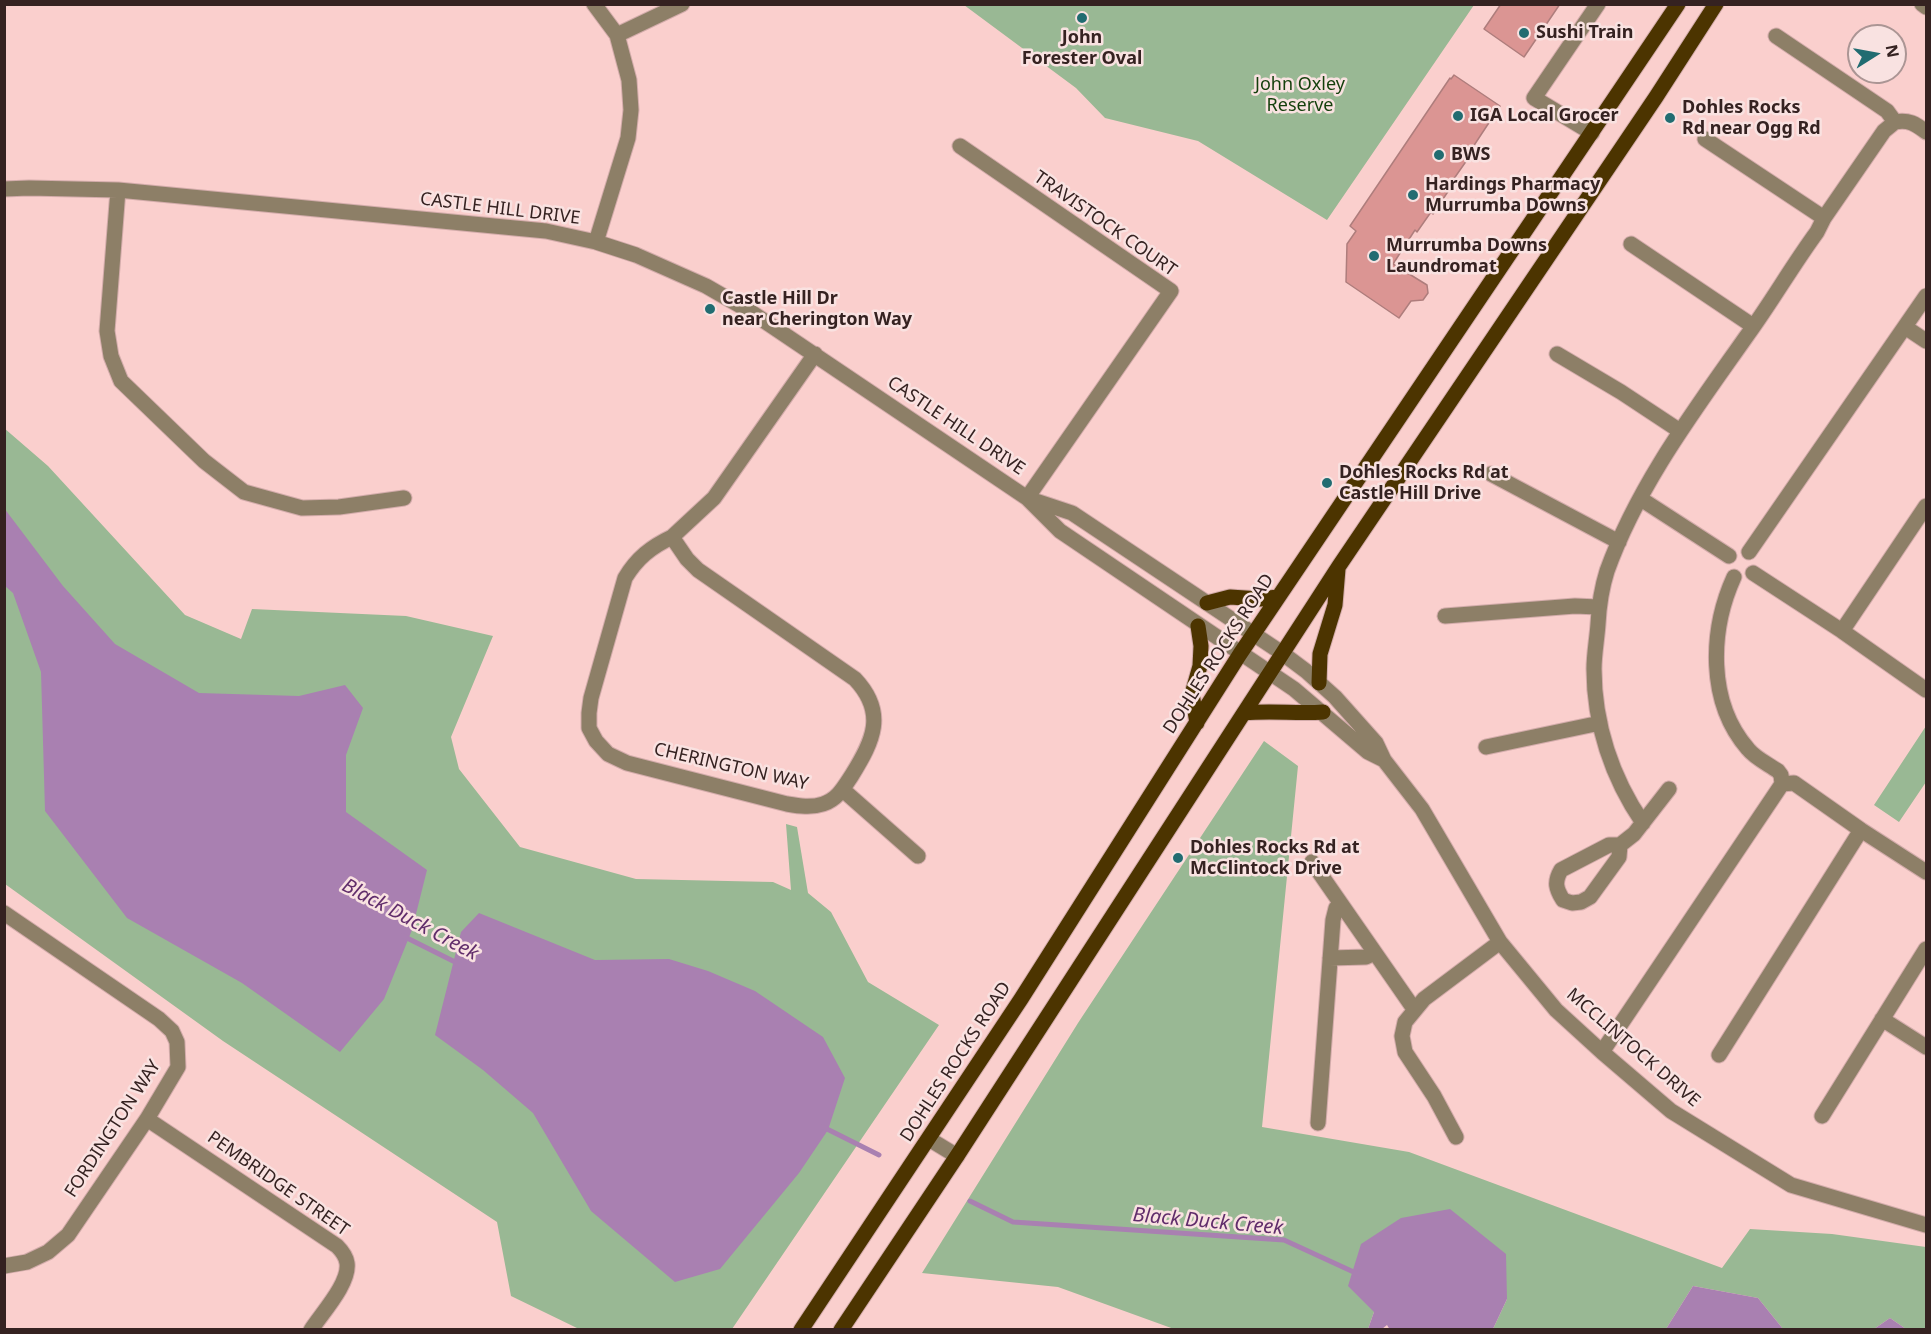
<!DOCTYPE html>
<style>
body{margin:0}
#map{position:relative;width:1931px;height:1334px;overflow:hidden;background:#facfcd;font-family:"Noto Sans",sans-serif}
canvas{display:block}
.frame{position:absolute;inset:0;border:6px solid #352221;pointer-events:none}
.north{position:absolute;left:1847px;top:24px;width:60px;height:60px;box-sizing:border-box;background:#f9e2e1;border:2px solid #ab9594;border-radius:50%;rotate:79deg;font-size:16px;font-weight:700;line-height:24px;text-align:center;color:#352221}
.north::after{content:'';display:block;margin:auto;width:21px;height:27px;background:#216c71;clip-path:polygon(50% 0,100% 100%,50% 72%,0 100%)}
</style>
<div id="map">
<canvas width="1931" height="1334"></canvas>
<div class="frame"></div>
<div class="north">N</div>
</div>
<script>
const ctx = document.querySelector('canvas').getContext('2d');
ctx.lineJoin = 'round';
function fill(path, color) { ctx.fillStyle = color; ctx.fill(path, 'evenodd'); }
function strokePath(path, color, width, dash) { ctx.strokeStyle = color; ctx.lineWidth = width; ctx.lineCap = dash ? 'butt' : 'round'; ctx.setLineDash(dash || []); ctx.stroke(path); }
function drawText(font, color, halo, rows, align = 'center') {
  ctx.font = font + ' "Noto Sans",sans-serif'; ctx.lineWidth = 5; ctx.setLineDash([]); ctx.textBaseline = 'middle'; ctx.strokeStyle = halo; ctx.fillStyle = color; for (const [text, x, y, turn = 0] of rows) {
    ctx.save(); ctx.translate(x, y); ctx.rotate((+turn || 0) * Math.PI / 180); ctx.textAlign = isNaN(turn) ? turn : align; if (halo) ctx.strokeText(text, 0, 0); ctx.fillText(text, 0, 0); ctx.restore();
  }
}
fill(new Path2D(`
 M 964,5 L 1474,5 L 1327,220 L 1198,141 L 1105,118 L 1076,88 Z
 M 4,428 L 48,466 L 185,615 L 241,639 L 252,609 L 406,616 L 493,636 L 451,737 L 459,769 L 520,847 L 636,879 L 773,882 L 791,890 L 786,824 L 797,827 L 808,893 L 831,912 L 868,982 L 939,1025 L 732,1329 L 579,1329 L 511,1296 L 497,1222 L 223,1041 L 5,884 Z
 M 1926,726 L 1926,782 L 1899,822 L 1874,805 Z
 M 1264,741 L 1298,766 L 1262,1127 L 1409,1152 L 1722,1268 L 1750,1229 L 1832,1234 L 1926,1247 L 1926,1329 L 1906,1329 L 1890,1318 L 1874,1329 L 1783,1329 L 1758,1298 L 1693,1286 L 1666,1329 L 1493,1329 L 1507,1299 L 1374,1312 L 1368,1329 L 1174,1329 L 1058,1287 L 922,1273 L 1078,1023 Z`), '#99b894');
fill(new Path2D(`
 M 4,508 L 63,586 L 115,644 L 199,693 L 299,696 L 345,685 L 363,708 L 346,755 L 346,812 L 427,870 L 412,930 L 384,999 L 340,1052 L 242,983 L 127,918 L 45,811 L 41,672 L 13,593 L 5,586 Z
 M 479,913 L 595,960 L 669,959 L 708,971 L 755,991 L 823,1037 L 845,1078 L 828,1130 L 799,1173 L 720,1269 L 675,1282 L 591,1211 L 533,1113 L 483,1070 L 435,1035 L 461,932 Z
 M 1450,1209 L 1506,1254 L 1507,1299 L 1493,1329 L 1390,1330 L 1387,1325 L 1382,1329 L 1368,1329 L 1374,1312 L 1348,1286 L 1361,1244 L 1401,1218 Z
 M 1693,1286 L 1758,1298 L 1783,1329 L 1666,1329 Z
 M 1890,1318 L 1906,1329 L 1874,1329 Z`), '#a980b1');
strokePath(new Path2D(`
 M 403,936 L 459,964
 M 823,1127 L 879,1155
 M 970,1201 L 1013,1222 L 1284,1240 L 1358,1274`), '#a980b1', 5);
const building = new Path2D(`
 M 1501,4 L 1560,4 L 1524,57 L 1484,29 Z
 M 1454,75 L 1500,106 L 1465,159 L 1467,160 L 1453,180 L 1455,181 L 1433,214 L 1431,212 L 1417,232 L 1415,230 L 1393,264 L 1427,285 L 1428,293 L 1423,300 L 1411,301 L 1399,318 L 1346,282 L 1347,244 L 1356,231 L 1350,226 L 1450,78 L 1451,79 Z`);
fill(building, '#db9593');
strokePath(building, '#ae7d7c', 1.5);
const minor = new Path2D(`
 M 594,4 L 617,35 L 629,80 L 631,110 L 628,138 L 596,242
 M 1922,4 L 1926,7
 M 617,35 L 682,4
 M 1776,36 L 1887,111 L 1895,122 C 1908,119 1916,124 1926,132
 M 1592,133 L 1534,98 L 1598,4
 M 1705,139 L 1824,218
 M 960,146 L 1171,291 L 1027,498
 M 4,189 L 29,188 L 118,190 L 546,231 L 596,242 L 636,255 L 706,286 L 751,312 L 1027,498 L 1060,531 L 1294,689 L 1368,752 L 1384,760
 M 118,190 L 107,331 L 111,356 L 121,381 L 204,461 L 244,492 L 302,508 L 339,507 L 404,498
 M 1631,244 L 1753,326
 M 1905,327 L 1926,341
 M 1557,354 L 1621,392 L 1680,431
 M 1491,474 L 1619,542
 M 1030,499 L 1072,513 L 1282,653 L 1306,671 L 1335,697 L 1376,743 L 1384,760 L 1422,809 L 1500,942 L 1556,1010 L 1602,1052 L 1671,1111 L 1791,1185 L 1926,1225
 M 1641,499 L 1729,556
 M 672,537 C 651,547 637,558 625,578 L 591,698 L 589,713 L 589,728 L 596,741 L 608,754 L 627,763 L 787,804 C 799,806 811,808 823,804 C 838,799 844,787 852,775 C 873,741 887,713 855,679 L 698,570 L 687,559 L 672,537 L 714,498 L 815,354
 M 1749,552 L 1926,296
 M 1753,573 L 1842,631 L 1926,690
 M 1445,616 L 1575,606 L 1598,607
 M 1842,631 L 1926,506
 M 1486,747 L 1600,723
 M 1782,784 L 1794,783 L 1861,830 L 1926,872
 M 843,790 L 918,856
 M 1643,823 C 1612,778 1594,724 1594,669 C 1594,654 1597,639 1598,624 C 1599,605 1601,590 1607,571 C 1638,485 1694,411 1746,337 C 1771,303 1792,266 1817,232 L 1824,218 L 1884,131 L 1895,122
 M 1620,845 L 1619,857 L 1590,897 L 1581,902 L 1572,903 L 1563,900 C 1556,889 1554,882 1561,870 L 1609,845 L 1620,845 L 1634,834 L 1669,789
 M 1312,862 L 1414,1009
 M 4,913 L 159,1019 L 172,1031 L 177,1042 L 178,1067 L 147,1119 L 68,1235 L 48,1252 L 27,1262 L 4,1266
 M 1330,958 L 1366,957 L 1375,953
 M 1882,1019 L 1926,1047
 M 1602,1052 L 1782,784 L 1781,775 L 1778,771 C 1768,764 1755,758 1748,749 C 1707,702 1710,630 1734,577
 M 1719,1055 L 1861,830
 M 1822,1116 L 1926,949
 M 147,1119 L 337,1246 C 342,1251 346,1256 347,1263 C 350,1283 322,1313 311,1330
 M 1318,1123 L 1333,920 L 1336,908 L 1341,904
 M 1456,1137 L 1434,1096 L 1405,1052 L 1402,1036 L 1405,1022 L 1424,999 L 1500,942
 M 929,1139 L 957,1156`);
const major = new Path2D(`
 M 1207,603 L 1230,597 L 1260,599 L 1278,597
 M 1319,683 L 1320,654 L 1335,605 L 1338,569
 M 1244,713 C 1271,710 1296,714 1323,712
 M 1197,723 L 1192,694 L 1200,666 L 1201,646 L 1198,626
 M 801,1330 L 1021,999 L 1240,654 L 1678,4
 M 841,1330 L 957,1156 L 1339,566 L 1656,97 L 1716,4`);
strokePath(minor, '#d3acab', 17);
strokePath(major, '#d3acab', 17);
strokePath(minor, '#8d7f67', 15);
strokePath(major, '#4c3400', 15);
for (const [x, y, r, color] of [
 [1082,18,6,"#216c71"],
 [1524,33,6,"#216c71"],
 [1458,116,6,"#216c71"],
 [1670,118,6,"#216c71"],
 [1439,155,6,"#216c71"],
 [1413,195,6,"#216c71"],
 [1374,256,6,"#216c71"],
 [710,309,6,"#216c71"],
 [1327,483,6,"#216c71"],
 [1178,858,6,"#216c71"]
]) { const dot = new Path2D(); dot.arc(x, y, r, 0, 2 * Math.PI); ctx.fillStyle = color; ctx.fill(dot); strokePath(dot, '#f9e2e1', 2); }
drawText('bold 18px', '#352221', '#f9e2e1', [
 ["Sushi Train",1536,33],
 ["John",1082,38,"center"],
 ["Forester Oval",1082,59,"center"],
 ["Dohles Rocks",1682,108],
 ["Rd near Ogg Rd",1682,129],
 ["IGA Local Grocer",1470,116],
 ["BWS",1451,155],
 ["Hardings Pharmacy",1425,185],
 ["Murrumba Downs",1425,206],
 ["Murrumba Downs",1386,246],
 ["Laundromat",1386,267],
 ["Castle Hill Dr",722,299],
 ["near Cherington Way",722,320],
 ["Dohles Rocks Rd at",1339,473],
 ["Castle Hill Drive",1339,494],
 ["Dohles Rocks Rd at",1190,848],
 ["McClintock Drive",1190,869]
], 'left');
drawText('18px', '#133f0b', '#f9e2e1', [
 ["John Oxley",1300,85],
 ["Reserve",1300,106]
]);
drawText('18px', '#352221', '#f9e2e1', [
 ["CASTLE HILL DRIVE",500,209,7],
 ["TRAVISTOCK COURT",1105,224,35],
 ["CASTLE HILL DRIVE",956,426,34],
 ["DOHLES ROCKS ROAD",1219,654,-57],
 ["CHERINGTON WAY",731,767,13],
 ["MCCLINTOCK DRIVE",1633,1048,41],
 ["DOHLES ROCKS ROAD",956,1062,-57],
 ["FORDINGTON WAY",113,1129,-57],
 ["PEMBRIDGE STREET",278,1184,35]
]);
drawText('italic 20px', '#612d6b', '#f9e2e1', [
 ["Black Duck Creek",410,920,28],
 ["Black Duck Creek",1208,1222,5]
]);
</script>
